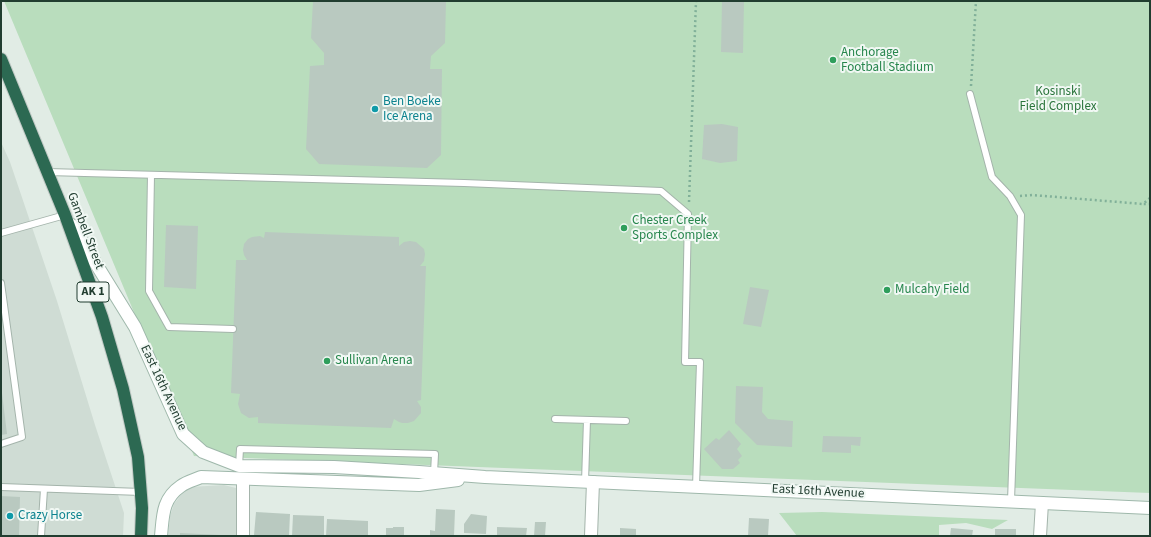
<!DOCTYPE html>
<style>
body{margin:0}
#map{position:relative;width:1151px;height:537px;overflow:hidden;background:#e1ece5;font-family:"Source Sans 3",sans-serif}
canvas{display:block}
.frame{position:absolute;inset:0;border:2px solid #213d30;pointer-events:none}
</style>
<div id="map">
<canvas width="1151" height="537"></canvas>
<div class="frame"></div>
</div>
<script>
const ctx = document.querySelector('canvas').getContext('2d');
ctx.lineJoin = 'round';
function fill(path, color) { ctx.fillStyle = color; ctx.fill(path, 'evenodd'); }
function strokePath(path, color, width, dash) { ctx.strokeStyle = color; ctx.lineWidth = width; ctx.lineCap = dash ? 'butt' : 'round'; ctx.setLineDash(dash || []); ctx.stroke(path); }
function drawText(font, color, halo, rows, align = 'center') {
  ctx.font = font + ' "Source Sans 3",sans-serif'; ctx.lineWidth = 4; ctx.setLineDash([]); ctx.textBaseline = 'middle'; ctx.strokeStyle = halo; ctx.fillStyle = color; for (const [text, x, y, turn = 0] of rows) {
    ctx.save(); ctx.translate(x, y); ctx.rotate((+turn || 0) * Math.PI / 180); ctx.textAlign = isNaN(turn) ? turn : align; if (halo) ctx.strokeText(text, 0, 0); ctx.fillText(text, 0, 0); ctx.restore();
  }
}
fill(new Path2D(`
 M 1,142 L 10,162 L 57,301 L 95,425 L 124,513 L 123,536 L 1,536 Z
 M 224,485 L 244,490 L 243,536 L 168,536 L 170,516 L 174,504 L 181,495 L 190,487 Z`), '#cfdcd4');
fill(new Path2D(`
 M 4,1 L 1150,1 L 1150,493 L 194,456 Z
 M 822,512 L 1008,520 L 992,529 L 966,523 L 939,525 L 939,536 L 797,536 L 779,513 Z`), '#b9ddbd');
fill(new Path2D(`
 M 313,1 L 446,1 L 445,43 L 431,56 L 430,69 L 442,69 L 441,155 L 427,168 L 319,164 L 306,149 L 310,66 L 324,65 L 324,53 L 311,38 Z
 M 722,1 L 744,1 L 743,53 L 721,52 Z
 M 722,124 L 738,127 L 737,161 L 720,163 L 702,159 L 704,125 Z
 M 166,225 L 198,226 L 196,289 L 164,287 Z
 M 265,232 L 399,237 L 399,246 L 404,242 L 410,241 L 416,242 L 424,249 L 425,254 L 424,261 L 420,266 L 426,266 L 421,400 L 417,401 L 421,407 L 421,413 L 414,421 L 408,423 L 402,423 L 399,422 L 394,419 L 391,428 L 258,423 L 258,417 L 249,418 L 241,413 L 238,404 L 240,394 L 231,393 L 236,260 L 247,260 L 244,255 L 243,250 L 244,244 L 248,239 L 252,237 L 260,236 L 264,238 Z
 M 750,287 L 769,290 L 761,327 L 743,324 Z
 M 736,386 L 763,387 L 762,412 L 768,419 L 793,421 L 792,447 L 757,445 L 735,423 Z
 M 1,393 L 2,393 L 7,434 L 1,435 Z
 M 729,430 L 741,444 L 737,449 L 742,456 L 738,460 L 740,463 L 733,469 L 722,469 L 704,449 L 716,438 L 719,440 Z
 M 823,436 L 861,437 L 860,446 L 851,445 L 851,453 L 822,452 Z
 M 1,496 L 20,497 L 19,536 L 1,536 Z
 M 436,509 L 455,510 L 454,536 L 430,536 L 430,530 L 435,531 Z
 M 256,512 L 290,514 L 289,536 L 254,535 Z
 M 471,514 L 487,516 L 486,534 L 464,533 L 464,524 Z
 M 293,515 L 324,516 L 324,536 L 292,536 Z
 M 749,518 L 769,519 L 768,536 L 748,536 Z
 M 327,519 L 368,521 L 368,536 L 326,536 Z
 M 535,522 L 546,522 L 545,536 L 534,536 Z
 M 393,527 L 404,527 L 404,536 L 386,536 L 386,528 L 393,528 Z
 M 497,527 L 527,528 L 526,536 L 497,536 Z
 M 620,528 L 636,529 L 636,536 L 620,536 Z
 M 951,528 L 973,530 L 972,536 L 950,536 Z
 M 995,529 L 1016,529 L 1016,536 L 995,536 Z
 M 180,533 L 220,535 L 220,536 L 180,536 Z`), '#b9c9c0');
const lane = new Path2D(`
 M 970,94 L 992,177 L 1010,196 L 1021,215 L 1011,501
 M 47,172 L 464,183 L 661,191 L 688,214 L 685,362 L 700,362 L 696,487
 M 151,175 L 149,291 L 169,327 L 233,329
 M 1,233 L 65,215
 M 1,283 L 22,437 L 1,444
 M 555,419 L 626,421
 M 239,466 L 240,449 L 435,454 L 434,473
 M 585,482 L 587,420
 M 1,487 L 141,492
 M 41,536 L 44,489`);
const street = new Path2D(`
 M 243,536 L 243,479
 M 591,536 L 593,482
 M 1040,536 L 1042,503`);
const secondary = new Path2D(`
 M 72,225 L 135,327 L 183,434 L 203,452 L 239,466 L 334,467 L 419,472 L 485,477 L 1150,508
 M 161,536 C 163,516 162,499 181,486 C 186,482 194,480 201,477 L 419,485 L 458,480`);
const highway = new Path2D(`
 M 1,59 L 65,215 L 102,317 L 123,389 L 138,457 L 142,508 L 141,536`);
strokePath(lane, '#a4b4ab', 8);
strokePath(street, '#a4b4ab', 14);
strokePath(secondary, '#9fb8ab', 14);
strokePath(highway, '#c1c9c5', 14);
strokePath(new Path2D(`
 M 971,86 L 976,1
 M 1020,196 L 1032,195 L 1143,204
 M 1150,198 L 1143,204 L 1150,204
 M 689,202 L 696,1`), '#81b099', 2.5, [2, 3]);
strokePath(lane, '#fff', 6);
strokePath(street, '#fff', 12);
strokePath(secondary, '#fff', 12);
strokePath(highway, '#2c6952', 12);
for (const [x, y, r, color] of [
 [833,60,4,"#2e9e5b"],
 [375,109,4,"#0f9aa8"],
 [624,228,4,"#2e9e5b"],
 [887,290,4,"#2e9e5b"],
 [327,361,4,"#2e9e5b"],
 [10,516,4,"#0f9aa8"]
]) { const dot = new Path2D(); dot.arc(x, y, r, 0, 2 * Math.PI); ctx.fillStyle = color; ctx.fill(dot); strokePath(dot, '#f1f8f4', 1.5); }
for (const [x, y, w] of [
 [93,292,32]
]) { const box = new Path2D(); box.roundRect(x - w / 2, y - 10, w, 20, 3); ctx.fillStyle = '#f1f8f4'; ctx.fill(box); strokePath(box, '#213d30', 1); }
drawText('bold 12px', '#213d30', null, [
 ["AK 1",93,292]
]);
drawText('13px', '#27864d', '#f1f8f4', [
 ["Anchorage",841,53],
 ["Football Stadium",841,68],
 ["Chester Creek",632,221],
 ["Sports Complex",632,236],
 ["Mulcahy Field",895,290],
 ["Sullivan Arena",335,361]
], 'left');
drawText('13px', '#2a743b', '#f1f8f4', [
 ["Kosinski",1058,92],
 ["Field Complex",1058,107]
]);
drawText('13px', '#0d838f', '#f1f8f4', [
 ["Ben Boeke",383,102],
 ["Ice Arena",383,117],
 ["Crazy Horse",18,516]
], 'left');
drawText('13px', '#213d30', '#f1f8f4', [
 ["Gambell Street",85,231,69],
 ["East 16th Avenue",163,388,65],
 ["East 16th Avenue",818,492,3]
]);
</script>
